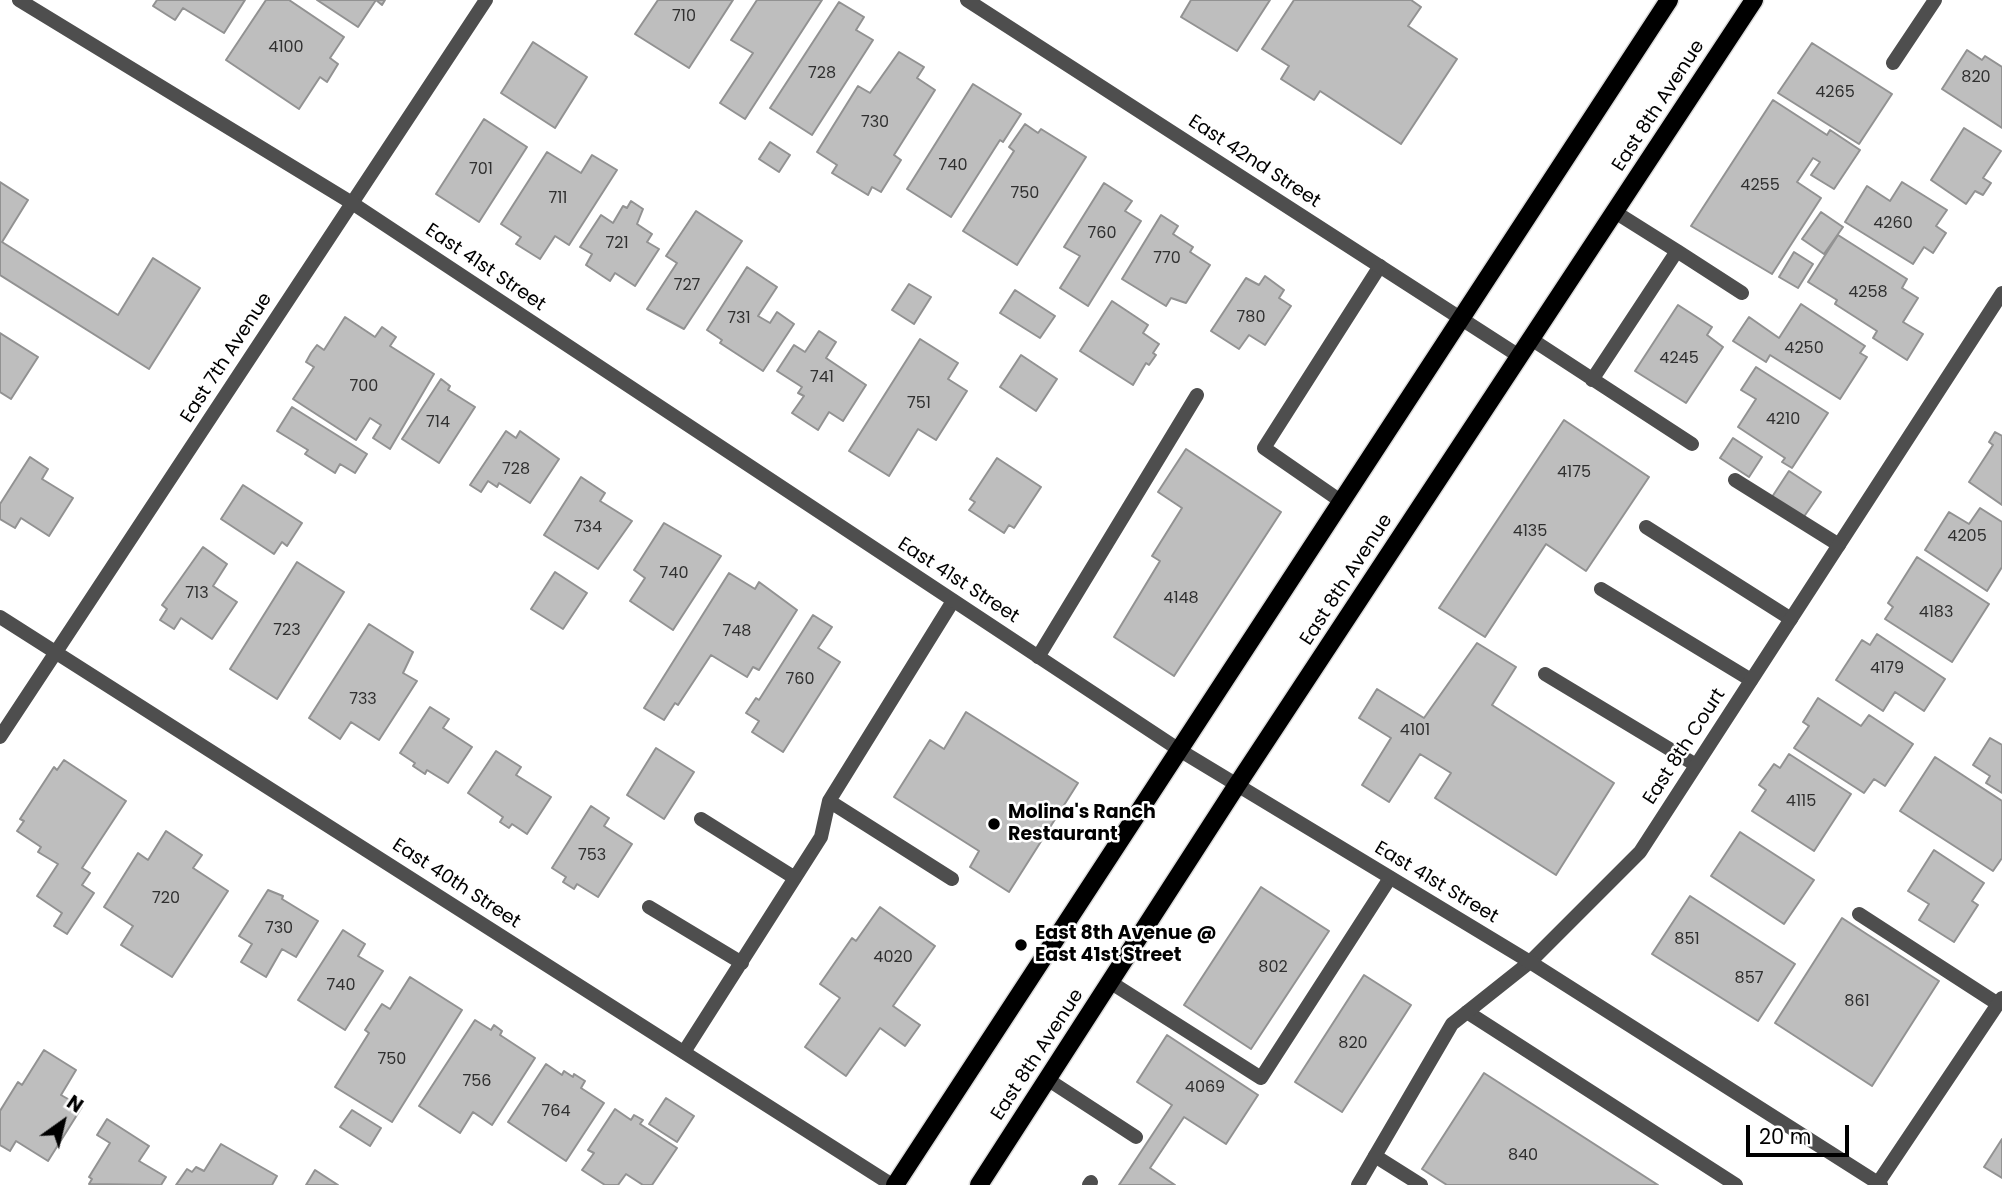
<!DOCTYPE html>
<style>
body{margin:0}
#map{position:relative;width:2002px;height:1185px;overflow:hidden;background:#fff;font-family:Poppins,sans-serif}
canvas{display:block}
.north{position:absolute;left:28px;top:1087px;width:70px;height:70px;-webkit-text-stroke:5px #fff;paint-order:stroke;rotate:34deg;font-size:19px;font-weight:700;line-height:28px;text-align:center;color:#000}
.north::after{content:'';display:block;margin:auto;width:24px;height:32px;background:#000;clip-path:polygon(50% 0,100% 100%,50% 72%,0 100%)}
.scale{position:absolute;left:1746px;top:1125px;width:103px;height:32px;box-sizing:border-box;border:4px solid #000;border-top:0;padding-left:9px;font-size:21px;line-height:24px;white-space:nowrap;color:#000;-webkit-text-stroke:5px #fff;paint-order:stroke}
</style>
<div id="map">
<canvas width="2002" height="1185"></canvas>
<div class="north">N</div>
<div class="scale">20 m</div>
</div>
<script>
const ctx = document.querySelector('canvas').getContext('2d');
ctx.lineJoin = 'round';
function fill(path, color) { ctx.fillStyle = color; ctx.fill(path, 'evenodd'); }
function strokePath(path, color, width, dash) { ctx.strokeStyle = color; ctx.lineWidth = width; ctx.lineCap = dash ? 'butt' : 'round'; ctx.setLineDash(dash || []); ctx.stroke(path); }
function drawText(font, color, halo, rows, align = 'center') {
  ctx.font = font + ' Poppins,sans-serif'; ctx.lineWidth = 5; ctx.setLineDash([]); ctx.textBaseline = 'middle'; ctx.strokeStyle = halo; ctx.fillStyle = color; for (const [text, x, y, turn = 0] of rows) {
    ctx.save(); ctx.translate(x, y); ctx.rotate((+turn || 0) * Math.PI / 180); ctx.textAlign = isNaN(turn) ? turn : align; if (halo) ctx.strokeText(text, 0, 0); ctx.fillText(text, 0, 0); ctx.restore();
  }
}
const building = new Path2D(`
 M 157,0 L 245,0 L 224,33 L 183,8 L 175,20 L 153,6 Z
 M 266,0 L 289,0 L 344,37 L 330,58 L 338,64 L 327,82 L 320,77 L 299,109 L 226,60 Z
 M 317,0 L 385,0 L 382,5 L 376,0 L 358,27 Z
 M 658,0 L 733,0 L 689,68 L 635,34 Z
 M 757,0 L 822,0 L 745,119 L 720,103 L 753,53 L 731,40 Z
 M 1191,0 L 1270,0 L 1237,51 L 1181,17 Z
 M 1294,0 L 1411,0 L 1421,7 L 1408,26 L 1457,59 L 1401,144 L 1320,91 L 1314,100 L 1281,79 L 1289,66 L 1262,49 Z
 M 839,2 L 864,17 L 856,30 L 873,40 L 812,135 L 770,108 Z
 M 533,42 L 587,77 L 555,128 L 501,93 Z
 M 1812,43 L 1892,94 L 1859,144 L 1778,93 Z
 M 1967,50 L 1982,60 L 1985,56 L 2002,67 L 2002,128 L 1942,89 Z
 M 899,52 L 924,67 L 917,78 L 935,90 L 894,155 L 901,160 L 881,192 L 872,187 L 868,195 L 832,173 L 837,165 L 817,152 L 858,86 L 870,93 Z
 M 973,84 L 1021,114 L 1003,142 L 1000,140 L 951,217 L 907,189 Z
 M 1773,100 L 1827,135 L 1830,130 L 1860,150 L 1834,189 L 1811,175 L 1820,162 L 1813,158 L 1797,182 L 1821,198 L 1772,274 L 1691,226 Z
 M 484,119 L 527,147 L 479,222 L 436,194 Z
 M 1025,124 L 1038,133 L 1041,129 L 1086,157 L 1017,265 L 963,231 L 1014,151 L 1009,147 Z
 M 1964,128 L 2001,151 L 1983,178 L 1991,183 L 1983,195 L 1975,191 L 1966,204 L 1931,180 Z
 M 770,142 L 790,155 L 779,172 L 759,159 Z
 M 547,152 L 581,173 L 592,155 L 617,170 L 569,245 L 555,236 L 540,259 L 516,244 L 521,237 L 501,224 Z
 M 0,182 L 28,200 L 2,242 L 118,315 L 153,258 L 200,288 L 149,369 L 0,275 Z
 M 1902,182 L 1947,210 L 1936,226 L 1946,233 L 1933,253 L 1924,247 L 1913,264 L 1845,222 L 1867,186 L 1890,201 Z
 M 1104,183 L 1132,201 L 1125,211 L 1141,221 L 1088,306 L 1060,288 L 1080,256 L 1064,247 Z
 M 631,201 L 643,209 L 637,224 L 652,234 L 647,242 L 659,249 L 635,286 L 615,273 L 610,281 L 586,265 L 592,254 L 580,247 L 601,215 L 613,223 L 623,206 L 627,208 Z
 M 696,211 L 742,241 L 684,329 L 647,309 L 677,263 L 666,256 Z
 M 1821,212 L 1843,227 L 1824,254 L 1802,239 Z
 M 1161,215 L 1178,226 L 1173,234 L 1193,247 L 1190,252 L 1210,265 L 1186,303 L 1171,298 L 1166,306 L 1122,279 Z
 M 1838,235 L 1907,279 L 1902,288 L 1918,298 L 1903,322 L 1923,334 L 1907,360 L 1873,338 L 1877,331 L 1835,304 L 1837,300 L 1808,282 Z
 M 1794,252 L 1813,264 L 1798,288 L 1779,277 Z
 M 747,267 L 777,287 L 758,316 L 770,323 L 777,312 L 794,324 L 763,371 L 720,343 L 722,340 L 707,330 Z
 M 1265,276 L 1284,290 L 1279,298 L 1291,306 L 1265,345 L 1249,335 L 1239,349 L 1211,331 L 1246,278 L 1259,285 Z
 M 909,284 L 931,297 L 914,324 L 892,310 Z
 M 1015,290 L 1055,316 L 1040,338 L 1000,313 Z
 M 1112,301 L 1148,325 L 1143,333 L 1159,344 L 1153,353 L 1156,355 L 1149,365 L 1146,363 L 1133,385 L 1080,351 Z
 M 1801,304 L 1865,346 L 1860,353 L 1867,357 L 1840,399 L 1770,355 L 1766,362 L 1733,341 L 1749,317 L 1779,338 Z
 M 1678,305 L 1712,327 L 1707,335 L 1723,347 L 1686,403 L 1635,371 Z
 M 345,317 L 375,337 L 382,327 L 396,337 L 390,346 L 434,374 L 390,449 L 373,438 L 381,425 L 370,418 L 356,440 L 293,399 L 314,367 L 306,362 L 311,353 L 317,345 L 324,350 Z
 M 819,331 L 836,342 L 826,358 L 866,385 L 843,421 L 829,412 L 818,430 L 792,413 L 804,396 L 798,393 L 802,387 L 777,371 L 794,345 L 805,352 Z
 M 0,333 L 38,357 L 11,399 L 0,392 Z
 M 920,339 L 958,363 L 948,379 L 967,391 L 936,440 L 918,429 L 889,476 L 849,451 Z
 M 1021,355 L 1057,379 L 1036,411 L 1000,387 Z
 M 1756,367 L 1828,413 L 1792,468 L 1782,462 L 1785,458 L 1738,427 L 1756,399 L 1741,390 Z
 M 441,379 L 450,386 L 448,390 L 475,407 L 439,463 L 402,439 Z
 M 292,407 L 367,454 L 355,473 L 340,464 L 335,473 L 305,454 L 308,450 L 277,431 Z
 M 1564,420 L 1649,477 L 1586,571 L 1546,544 L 1485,637 L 1439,608 Z
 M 506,431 L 516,438 L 520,431 L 559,459 L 530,503 L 499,483 L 497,487 L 488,481 L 481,492 L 470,485 Z
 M 1995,432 L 2002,436 L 2002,505 L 1969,482 L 1993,445 L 1989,442 Z
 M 1733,438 L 1762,457 L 1749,477 L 1720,458 Z
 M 1186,449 L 1281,512 L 1174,676 L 1114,637 L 1160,561 L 1152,556 L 1182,508 L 1158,492 Z
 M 30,457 L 48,469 L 42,479 L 73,498 L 49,536 L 21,518 L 15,528 L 0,519 L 0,504 Z
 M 997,458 L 1041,487 L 1014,528 L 1009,525 L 1004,533 L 969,510 L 975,502 L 970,499 Z
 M 1789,471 L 1821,492 L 1803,518 L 1772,497 Z
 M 581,477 L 605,493 L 600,501 L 632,521 L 598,569 L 544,535 Z
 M 243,485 L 302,523 L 287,546 L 282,542 L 274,554 L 221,519 Z
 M 1980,508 L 2002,522 L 2002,567 L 1987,591 L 1925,550 L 1949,512 L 1969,524 Z
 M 664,523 L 721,556 L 673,630 L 630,601 L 645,578 L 634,570 Z
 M 203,547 L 227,564 L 213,586 L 237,602 L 212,639 L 181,618 L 174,629 L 160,620 L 167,609 L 162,605 Z
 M 1917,557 L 1989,604 L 1952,662 L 1885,619 L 1893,607 L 1888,603 Z
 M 297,562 L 344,592 L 277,699 L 230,669 Z
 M 555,572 L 587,593 L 563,629 L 531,609 Z
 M 729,573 L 755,589 L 759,582 L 797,610 L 759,670 L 753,667 L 747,677 L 711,655 L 678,705 L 675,703 L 664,720 L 644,708 Z
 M 813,615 L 832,627 L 818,648 L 840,662 L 783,752 L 752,732 L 759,721 L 746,713 L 756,698 L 759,700 Z
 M 369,624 L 413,652 L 403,673 L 417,681 L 379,740 L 351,722 L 340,739 L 309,718 Z
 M 1877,634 L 1945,679 L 1924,711 L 1895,692 L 1883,711 L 1836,680 L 1862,640 L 1870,645 Z
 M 1477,643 L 1516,667 L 1492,705 L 1614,783 L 1556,875 L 1435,798 L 1451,773 L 1420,754 L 1389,802 L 1362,785 L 1391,738 L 1359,718 L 1377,689 L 1424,718 Z
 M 1818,698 L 1861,726 L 1869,715 L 1913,744 L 1885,786 L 1874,779 L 1864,793 L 1794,748 L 1809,726 L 1803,722 Z
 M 430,707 L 449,719 L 443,728 L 472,747 L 448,783 L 427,770 L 425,774 L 413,766 L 415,763 L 400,753 Z
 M 966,712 L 1078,783 L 1009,892 L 970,867 L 979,851 L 894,797 L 930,740 L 944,749 Z
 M 1990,738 L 2002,745 L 2002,793 L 1986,783 L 1990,776 L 1973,765 Z
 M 656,748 L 694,772 L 664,819 L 627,795 Z
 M 496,751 L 521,767 L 516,775 L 551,797 L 527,834 L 512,824 L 509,828 L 500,822 L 503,817 L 468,793 Z
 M 1789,754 L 1851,794 L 1814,851 L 1752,811 L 1766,790 L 1759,785 L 1774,764 L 1780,768 Z
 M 1935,757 L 2002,801 L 2002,858 L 1993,871 L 1900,811 Z
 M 64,760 L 126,801 L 82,868 L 90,873 L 82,885 L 94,893 L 67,934 L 54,926 L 62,913 L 37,896 L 58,864 L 38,852 L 41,847 L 17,831 L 24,821 L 20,819 L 54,767 L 57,770 Z
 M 591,806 L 609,818 L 604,826 L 632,844 L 598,897 L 577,884 L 574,889 L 563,882 L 566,877 L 552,868 Z
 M 166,831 L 202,855 L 193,868 L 228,891 L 172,977 L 121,945 L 133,926 L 104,907 L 138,853 L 148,860 Z
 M 1740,832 L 1814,880 L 1784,924 L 1711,876 Z
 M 1934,850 L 1984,883 L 1972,901 L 1978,905 L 1954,942 L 1919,920 L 1929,904 L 1908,891 Z
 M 1261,887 L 1329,931 L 1251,1049 L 1184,1005 Z
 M 268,890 L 283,896 L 282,899 L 318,921 L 296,957 L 282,949 L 266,977 L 241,962 L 252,944 L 239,936 Z
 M 1690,896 L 1795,964 L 1758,1021 L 1652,954 Z
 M 880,907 L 935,946 L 893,1006 L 920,1025 L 905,1046 L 880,1028 L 846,1076 L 805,1047 L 840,998 L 820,984 L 852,938 L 856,941 Z
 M 1842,918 L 1939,981 L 1872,1086 L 1775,1023 Z
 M 343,930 L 365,944 L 358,956 L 383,971 L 345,1030 L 298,1000 Z
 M 1364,975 L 1411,1005 L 1342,1112 L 1295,1082 Z
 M 410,977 L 462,1010 L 392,1122 L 335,1087 L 369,1033 L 365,1030 L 382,1004 L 390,1009 Z
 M 475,1020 L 491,1030 L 494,1025 L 502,1031 L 500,1035 L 535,1058 L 492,1125 L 473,1112 L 460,1133 L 419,1106 Z
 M 1167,1035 L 1258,1095 L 1226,1144 L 1184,1117 L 1150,1168 L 1175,1185 L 1119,1185 L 1172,1105 L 1137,1082 Z
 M 44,1050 L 76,1070 L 61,1095 L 82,1107 L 48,1161 L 16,1141 L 10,1151 L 0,1145 L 0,1111 L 18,1082 L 22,1085 Z
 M 546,1064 L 562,1075 L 564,1071 L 573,1077 L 574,1074 L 585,1081 L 581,1088 L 604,1103 L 566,1161 L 508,1122 Z
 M 1484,1073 L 1658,1185 L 1447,1185 L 1422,1169 Z
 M 666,1098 L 694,1116 L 677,1142 L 649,1124 Z
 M 615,1109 L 631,1120 L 634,1115 L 643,1120 L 640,1124 L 677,1148 L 652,1185 L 643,1185 L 626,1174 L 618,1185 L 605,1185 L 582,1170 L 594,1153 L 588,1150 Z
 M 352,1110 L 381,1128 L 370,1146 L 340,1127 Z
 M 107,1119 L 149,1146 L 139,1161 L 166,1177 L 161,1185 L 89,1184 L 92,1179 L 89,1177 L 110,1143 L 97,1135 Z
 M 2002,1139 L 2002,1178 L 1984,1167 Z
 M 221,1144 L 277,1176 L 272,1185 L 176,1185 L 187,1169 L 192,1172 L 196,1167 L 204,1171 Z
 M 315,1170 L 338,1185 L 306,1185 Z`);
fill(building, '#bebebe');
strokePath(building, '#929292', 2);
const primary = new Path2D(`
 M 895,1185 L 1669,0
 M 979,1185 L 1237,785 L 1754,0`);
strokePath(primary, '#dbdbdb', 21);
strokePath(new Path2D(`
 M 1893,63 L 1935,0
 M 1677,251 L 1742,293
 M 1531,339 L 1692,444
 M 1592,380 L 1677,251 L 1615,212
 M 1735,480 L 1839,545
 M 1342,502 L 1264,448 L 1380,266
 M 1646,527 L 1791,619
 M 1601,589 L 1751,680
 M 1038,657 L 1197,395
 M 1545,674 L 1696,765
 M 701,819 L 795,878
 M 952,879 L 829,801 L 953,601
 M 649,907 L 742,963
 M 1859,914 L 1998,1004
 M 1110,982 L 1261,1078 L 1390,878
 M 1467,1012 L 1736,1185
 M 684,1052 L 821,837 L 829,801
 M 1047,1079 L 1136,1137
 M 1375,1156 L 1421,1185
 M 1089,1185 L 1091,1182`), '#4e4e4e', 14);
strokePath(new Path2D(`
 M 967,0 L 1519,356
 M 0,617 L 892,1185
 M 0,737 L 486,0
 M 1878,1183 L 2002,998
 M 1358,1185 L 1452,1024 L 1530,962 L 1640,852 L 2002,293`), '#4e4e4e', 14);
strokePath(new Path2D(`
 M 19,0 L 352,203 L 1181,751 L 1530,962 L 1881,1185`), '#4e4e4e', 14);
strokePath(primary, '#000', 18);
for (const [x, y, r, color] of [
 [994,824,7,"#000"],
 [1021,945,7,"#000"]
]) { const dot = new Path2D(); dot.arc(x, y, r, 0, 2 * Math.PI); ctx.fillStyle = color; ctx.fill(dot); strokePath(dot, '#fff', 2.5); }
drawText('16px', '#303030', null, [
 ["710",684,17],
 ["4100",286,48],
 ["728",822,74],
 ["820",1976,78],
 ["4265",1835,93],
 ["730",875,123],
 ["740",953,166],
 ["701",481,170],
 ["4255",1760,186],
 ["750",1025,194],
 ["711",558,199],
 ["4260",1893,224],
 ["760",1102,234],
 ["721",617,244],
 ["770",1167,259],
 ["727",687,286],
 ["4258",1868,293],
 ["780",1251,318],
 ["731",739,319],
 ["4250",1804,349],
 ["4245",1679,359],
 ["741",822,378],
 ["700",364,387],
 ["751",919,404],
 ["4210",1783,420],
 ["714",438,423],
 ["728",516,470],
 ["4175",1574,473],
 ["734",588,528],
 ["4135",1530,532],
 ["4205",1967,537],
 ["740",674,574],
 ["713",197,594],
 ["4148",1181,599],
 ["4183",1936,613],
 ["723",287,631],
 ["748",737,632],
 ["4179",1887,669],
 ["760",800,680],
 ["733",363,700],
 ["4101",1415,731],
 ["4115",1801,802],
 ["753",592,856],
 ["720",166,899],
 ["730",279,929],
 ["851",1687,940],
 ["4020",893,958],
 ["802",1273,968],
 ["857",1749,979],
 ["740",341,986],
 ["861",1857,1002],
 ["820",1353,1044],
 ["750",392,1060],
 ["756",477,1082],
 ["4069",1205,1088],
 ["764",556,1112],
 ["840",1523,1156]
]);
drawText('19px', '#000', '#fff', [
 ["East 8th Avenue",1659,106,-57],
 ["East 42nd Street",1254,162,33],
 ["East 41st Street",485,268,34],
 ["East 7th Avenue",227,358,-57],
 ["East 8th Avenue",1347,580,-57],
 ["East 41st Street",958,581,33],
 ["East 8th Court",1685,747,-57],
 ["East 41st Street",1436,883,31],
 ["East 40th Street",456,884,33],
 ["East 8th Avenue",1038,1055,-57]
]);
drawText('bold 19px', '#000', '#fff', [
 ["Molina's Ranch",1008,813],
 ["Restaurant",1008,835],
 ["East 8th Avenue @",1035,934],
 ["East 41st Street",1035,956]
], 'left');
</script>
